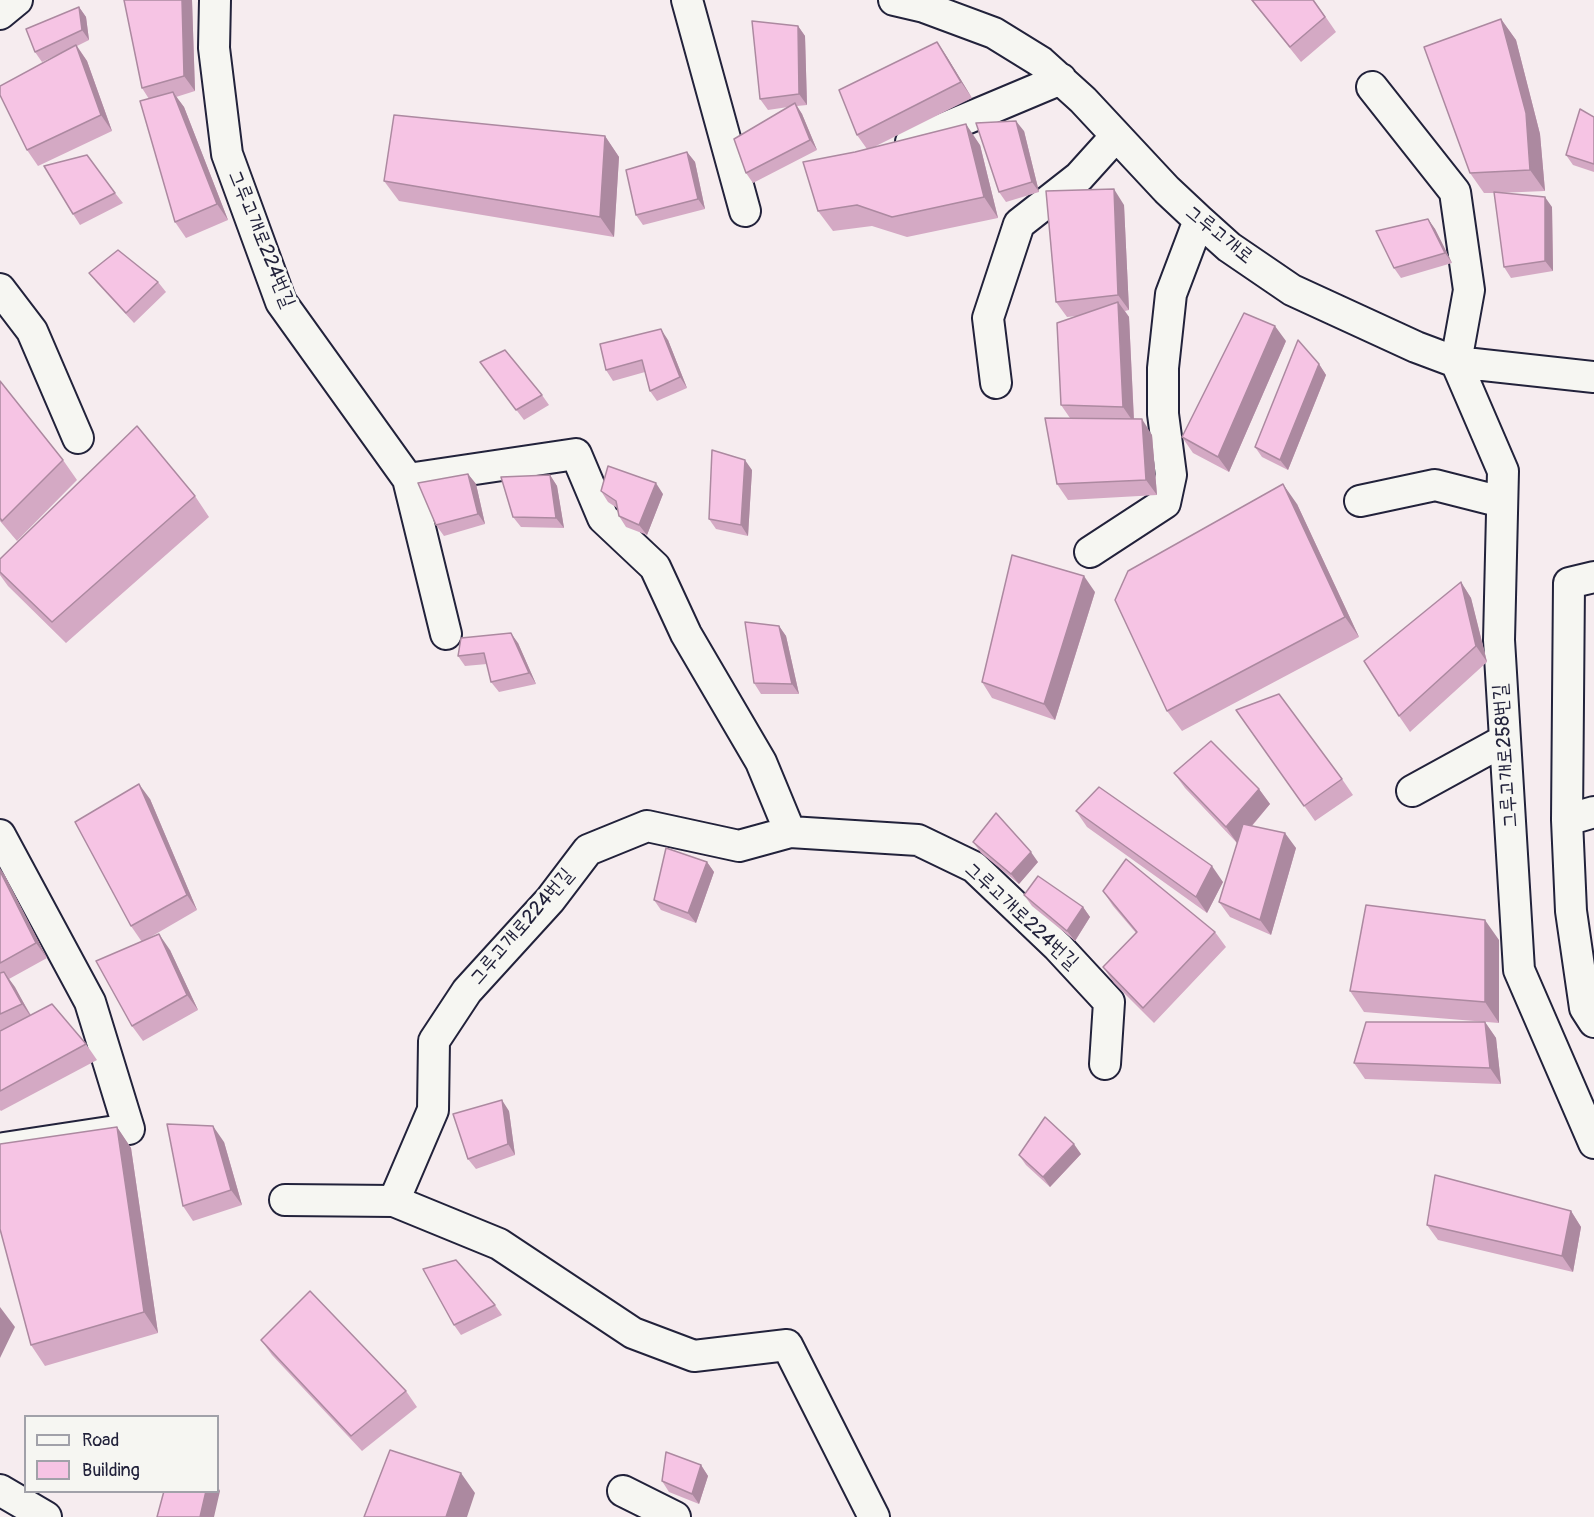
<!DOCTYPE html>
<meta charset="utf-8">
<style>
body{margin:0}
#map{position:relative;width:1594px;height:1517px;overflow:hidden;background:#f6ecef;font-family:Pangolin,sans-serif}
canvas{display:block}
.legend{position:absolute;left:24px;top:1415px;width:195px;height:78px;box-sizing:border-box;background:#f6f6f2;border:2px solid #a1a1a9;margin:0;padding:8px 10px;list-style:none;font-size:18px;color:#22223b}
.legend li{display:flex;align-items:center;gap:12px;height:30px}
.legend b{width:30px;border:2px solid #a1a1a9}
</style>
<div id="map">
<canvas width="1594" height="1517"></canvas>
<ul class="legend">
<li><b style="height:8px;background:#f6f6f2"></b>Road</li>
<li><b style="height:16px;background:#f6c4e4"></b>Building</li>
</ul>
</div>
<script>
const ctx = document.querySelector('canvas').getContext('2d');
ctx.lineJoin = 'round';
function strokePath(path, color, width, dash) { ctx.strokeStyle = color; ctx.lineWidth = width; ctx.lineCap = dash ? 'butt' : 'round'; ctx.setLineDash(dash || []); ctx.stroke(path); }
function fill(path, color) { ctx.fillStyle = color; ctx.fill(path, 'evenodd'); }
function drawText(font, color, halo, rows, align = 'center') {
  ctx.font = font + ' Pangolin,"Poor Story",sans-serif'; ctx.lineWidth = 6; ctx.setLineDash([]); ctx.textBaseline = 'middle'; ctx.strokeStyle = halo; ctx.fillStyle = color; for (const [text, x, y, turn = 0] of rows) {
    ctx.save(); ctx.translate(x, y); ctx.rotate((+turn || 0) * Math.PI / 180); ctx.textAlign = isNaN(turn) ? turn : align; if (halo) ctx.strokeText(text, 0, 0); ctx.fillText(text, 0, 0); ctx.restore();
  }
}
const minor = new Path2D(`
 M 215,0 L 214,48 L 227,154 L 281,302 L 408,479 L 576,454 L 603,518 L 655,567 L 686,634 L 761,762 L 790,832 L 918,840 L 974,867 L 1058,947 L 1109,1002 L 1105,1064
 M 687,0 L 745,211
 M 894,0 L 924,7 L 994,33 L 1041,62 L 1083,100 L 1167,190 L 1199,220 L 1229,247 L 1292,290 L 1416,347 L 1456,362 L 1594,377
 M 0,14 L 17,0
 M 1372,87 L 1455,192 L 1469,290 L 1456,362 L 1503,471 L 1499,640 L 1519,970 L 1594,1143
 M 911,142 L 1061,79
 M 0,289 L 32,331 L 78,438
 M 996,383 L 988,318 L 1019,224 L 1079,177 L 1116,136
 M 408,479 L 446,634
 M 1360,501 L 1435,485 L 1502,502
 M 1090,552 L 1165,503 L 1171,475 L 1163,414 L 1163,368 L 1171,294 L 1199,220
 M 1594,577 L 1569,583 L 1567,820 L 1571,911 L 1585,1008 L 1594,1022
 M 1412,791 L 1505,740
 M 1567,820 L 1594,812
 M 0,835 L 90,1002 L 129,1129 L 4,1148 L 0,1151
 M 285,1200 L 394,1201 L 499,1244 L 633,1333 L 694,1356 L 787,1345 L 874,1517
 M 394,1201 L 433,1110 L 434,1041 L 467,991 L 550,900 L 588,850 L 647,826 L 739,846 L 790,832
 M 0,1490 L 46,1517
 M 623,1491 L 675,1517`);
strokePath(minor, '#22223b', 34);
strokePath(minor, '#f6f6f2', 30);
fill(new Path2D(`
 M 124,0 L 192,0 L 195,91 L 176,97 L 184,107 L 228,220 L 186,238 L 175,222 L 149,99 L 142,88 Z
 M 1251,0 L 1314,0 L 1336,32 L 1301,62 Z
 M 79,7 L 86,17 L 89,40 L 77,46 L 87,61 L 112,131 L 38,166 L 27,150 L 63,52 L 42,62 L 35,52 Z
 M 1501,19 L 1516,40 L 1540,134 L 1545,191 L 1498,193 L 1552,207 L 1553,271 L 1511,278 L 1504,267 L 1494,193 L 1484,193 L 1470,173 Z
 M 798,26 L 805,36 L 807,105 L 797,106 L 802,114 L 817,150 L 753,183 L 746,173 L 788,107 L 768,110 L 760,99 Z
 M 937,42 L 947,57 L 972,98 L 874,147 L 980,145 L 998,218 L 907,237 L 872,226 L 833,231 L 818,211 L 855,152 L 867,149 L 857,135 Z
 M 1594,117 L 1594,172 L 1573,165 L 1566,155 Z
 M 1024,131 L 1039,192 L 1006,202 L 999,192 Z
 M 605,136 L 619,157 L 614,237 L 399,201 L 384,181 Z
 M 687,152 L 695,162 L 705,209 L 643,225 L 636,215 Z
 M 115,193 L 123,203 L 80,225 L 73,214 Z
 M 1124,205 L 1129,310 L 1125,311 L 1129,317 L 1134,419 L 1152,435 L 1157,495 L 1068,500 L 1057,484 L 1070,418 L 1061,405 L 1077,316 L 1067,317 L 1056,302 Z
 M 1428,219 L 1435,229 L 1452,263 L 1401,278 L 1394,268 Z
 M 89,273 L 158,282 L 166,292 L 134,323 L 97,283 Z
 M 668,340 L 687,388 L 657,401 L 650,391 L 645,372 L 613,381 L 606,370 Z
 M 1286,341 L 1229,472 L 1193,453 L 1182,437 Z
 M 480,362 L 542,395 L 549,405 L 524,420 Z
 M 1319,364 L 1326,375 L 1288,470 L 1262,457 L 1255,447 Z
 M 0,381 L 63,460 L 77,480 L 17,541 L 0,521 Z
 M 752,470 L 748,536 L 716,529 L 709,519 Z
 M 468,474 L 476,484 L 485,524 L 444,536 L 436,525 Z
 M 550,475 L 557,486 L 564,528 L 521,527 L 513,517 Z
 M 601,491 L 663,494 L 647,535 L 626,527 L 619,516 L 617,508 L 608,502 Z
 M 195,496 L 209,517 L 66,643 L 8,586 L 0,575 L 0,559 Z
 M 1297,504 L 1359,637 L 1182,731 L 1167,711 Z
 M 1461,582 L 1471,598 L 1487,662 L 1410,732 L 1399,716 Z
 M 1095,592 L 1055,720 L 992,698 L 982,682 Z
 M 779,626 L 786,636 L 799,694 L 761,694 L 754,683 Z
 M 518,643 L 536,684 L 499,692 L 491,682 L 487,664 L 465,666 L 458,656 Z
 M 1236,710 L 1342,779 L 1353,795 L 1315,821 Z
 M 1174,773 L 1259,789 L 1270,804 L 1252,826 L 1296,848 L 1271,935 L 1230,917 L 1219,902 L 1238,841 L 1237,843 L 1185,788 Z
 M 150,799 L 197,910 L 142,942 L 131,926 Z
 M 1076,811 L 1223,882 L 1207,913 L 1087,827 Z
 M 973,842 L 1038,862 L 1019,884 L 981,853 Z
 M 707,862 L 714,872 L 696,923 L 661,910 L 654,900 Z
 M 0,872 L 4,874 L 47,958 L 9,979 L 31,1015 L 86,1044 L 97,1060 L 1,1111 L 0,1110 Z
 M 1103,891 L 1215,932 L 1226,947 L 1154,1023 L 1114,983 L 1103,967 L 1136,933 L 1113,906 Z
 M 1024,895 L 1083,907 L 1090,917 L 1075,941 L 1032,906 Z
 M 1499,940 L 1499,1023 L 1364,1012 L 1350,991 Z
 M 170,950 L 198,1010 L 143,1041 L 132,1026 Z
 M 1485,1022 L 1496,1038 L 1501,1084 L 1365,1079 L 1354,1063 Z
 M 509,1111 L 515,1155 L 476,1169 L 468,1159 Z
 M 117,1127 L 131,1148 L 158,1333 L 45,1366 L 31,1345 Z
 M 224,1142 L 242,1205 L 193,1221 L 183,1206 Z
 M 1081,1154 L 1050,1187 L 1026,1165 L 1019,1155 Z
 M 1571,1211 L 1581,1227 L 1573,1272 L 1438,1240 L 1427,1225 Z
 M 495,1305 L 502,1315 L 461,1335 L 454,1325 Z
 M 261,1340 L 406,1391 L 417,1407 L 362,1451 L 272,1355 Z
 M 701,1465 L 708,1476 L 699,1504 L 669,1492 L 662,1481 Z`), '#d4a9c4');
fill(new Path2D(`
 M 182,0 L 192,0 L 195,91 L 184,76 Z
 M 79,7 L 86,17 L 89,40 L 82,30 Z
 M 1501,19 L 1516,40 L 1540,134 L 1545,191 L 1530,170 Z
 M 798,26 L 805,36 L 807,105 L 799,94 Z
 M 937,42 L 947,57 L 972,98 L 961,82 Z
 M 76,45 L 87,61 L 112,131 L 101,115 Z
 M 173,92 L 184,107 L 228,220 L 217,204 Z
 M 795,103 L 802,114 L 817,150 L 810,140 Z
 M 1016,121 L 1024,131 L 1039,192 L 1032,182 Z
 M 966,124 L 980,145 L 998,218 L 984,197 Z
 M 605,136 L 619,157 L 614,237 L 600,217 Z
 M 687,152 L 695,162 L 705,209 L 698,199 Z
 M 1114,189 L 1124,205 L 1129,310 L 1118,295 Z
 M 1545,197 L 1552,207 L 1553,271 L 1545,261 Z
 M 1428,219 L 1435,229 L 1452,263 L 1445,253 Z
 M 1118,302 L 1129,317 L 1134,423 L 1123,407 Z
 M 1275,326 L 1286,341 L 1229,472 L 1218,457 Z
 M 661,329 L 668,340 L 687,388 L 680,377 Z
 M 1319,364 L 1326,375 L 1288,470 L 1280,460 Z
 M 1142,419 L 1152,435 L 1157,495 L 1146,480 Z
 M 745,460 L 752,470 L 748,536 L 741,525 Z
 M 468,474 L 476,484 L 485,524 L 478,514 Z
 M 550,475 L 557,486 L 564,528 L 556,518 Z
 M 656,483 L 663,494 L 647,535 L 639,525 Z
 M 1283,484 L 1297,504 L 1359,637 L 1345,617 Z
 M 1084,576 L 1095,592 L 1055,720 L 1044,704 Z
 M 1461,582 L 1471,598 L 1487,662 L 1476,646 Z
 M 779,626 L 786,636 L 799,694 L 792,684 Z
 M 511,633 L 518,643 L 536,684 L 529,673 Z
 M 139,784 L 150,799 L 197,910 L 187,895 Z
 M 1259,789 L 1270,804 L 1237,843 L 1226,827 Z
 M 1285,833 L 1296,848 L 1271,935 L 1260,920 Z
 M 1031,852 L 1038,862 L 1019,884 L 1011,874 Z
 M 707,862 L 714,872 L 696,923 L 688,913 Z
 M 1212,866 L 1223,882 L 1207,913 L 1196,897 Z
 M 0,868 L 4,874 L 47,958 L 36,943 L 0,871 Z
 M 1083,907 L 1090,917 L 1075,941 L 1067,931 Z
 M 1485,920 L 1499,940 L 1499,1023 L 1485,1002 Z
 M 159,934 L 170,950 L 198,1010 L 187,995 Z
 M 4,972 L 15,987 L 33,1020 L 22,1004 Z
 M 1485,1022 L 1496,1038 L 1501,1084 L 1490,1068 Z
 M 502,1100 L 509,1111 L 515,1155 L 508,1144 Z
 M 213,1126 L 224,1142 L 242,1205 L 231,1190 Z
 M 117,1127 L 131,1148 L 158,1333 L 144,1312 Z
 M 1074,1144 L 1081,1154 L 1050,1187 L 1043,1177 Z
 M 1571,1211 L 1581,1227 L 1573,1272 L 1562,1256 Z
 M 0,1307 L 15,1327 L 0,1358 Z
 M 701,1465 L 708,1476 L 699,1504 L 692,1494 Z
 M 461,1473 L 475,1493 L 467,1517 L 446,1517 Z
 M 218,1487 L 220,1491 L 214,1517 L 200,1517 L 206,1491 L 218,1491 Z`), '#ac89a0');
const building = new Path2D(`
 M 124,0 L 182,0 L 184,76 L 142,88 Z
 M 1252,0 L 1313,0 L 1325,17 L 1290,47 Z
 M 79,7 L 82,30 L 35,52 L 26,29 Z
 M 1501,19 L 1526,113 L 1530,170 L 1470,173 L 1424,47 Z
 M 752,21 L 798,26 L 799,94 L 760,99 Z
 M 937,42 L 961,82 L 857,135 L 839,90 Z
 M 76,45 L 101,115 L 27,150 L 0,95 L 0,86 Z
 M 173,92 L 217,204 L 175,222 L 140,101 Z
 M 795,103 L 810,140 L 746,173 L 734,139 Z
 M 1580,109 L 1594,117 L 1594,164 L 1566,155 Z
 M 394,115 L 605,136 L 600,217 L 384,181 Z
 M 1016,121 L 1032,182 L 999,192 L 976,123 Z
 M 966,124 L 984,197 L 892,217 L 857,205 L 818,211 L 803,162 L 855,152 Z
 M 687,152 L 698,199 L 636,215 L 626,170 Z
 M 87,155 L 115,193 L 73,214 L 44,166 Z
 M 1114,189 L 1118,295 L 1056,302 L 1046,191 Z
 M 1494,192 L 1545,197 L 1545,261 L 1504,267 Z
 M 1428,219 L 1445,253 L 1394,268 L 1376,231 Z
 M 118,250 L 158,282 L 126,313 L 89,273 Z
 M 1118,302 L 1123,407 L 1061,405 L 1057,323 Z
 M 1244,313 L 1275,326 L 1218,457 L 1182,437 Z
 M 661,329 L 680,377 L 650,391 L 642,360 L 606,370 L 600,344 Z
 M 1298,340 L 1319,364 L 1280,460 L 1255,447 Z
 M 505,350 L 542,395 L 516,410 L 480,362 Z
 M 0,381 L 63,460 L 2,521 L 0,518 Z
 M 1045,418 L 1142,419 L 1146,480 L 1057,484 Z
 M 137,426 L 195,496 L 52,622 L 0,572 L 0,559 Z
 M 712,450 L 745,460 L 741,525 L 709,519 Z
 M 608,466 L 656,483 L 639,525 L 619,516 L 616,501 L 601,491 Z
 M 468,474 L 478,514 L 436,525 L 418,483 Z
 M 550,475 L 556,518 L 513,517 L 501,477 Z
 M 1283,484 L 1345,617 L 1167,711 L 1115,600 L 1128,571 Z
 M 1012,555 L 1084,576 L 1044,704 L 982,682 Z
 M 1461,582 L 1476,646 L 1399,716 L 1364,661 Z
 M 745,622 L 779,626 L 792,684 L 754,683 Z
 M 511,633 L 529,673 L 491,682 L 484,653 L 458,656 L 461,638 Z
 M 1279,694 L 1342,779 L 1304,806 L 1236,710 Z
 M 1211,741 L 1259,789 L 1226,827 L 1174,773 Z
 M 139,784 L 187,895 L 131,926 L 75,822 Z
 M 1099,787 L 1212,866 L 1196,897 L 1076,811 Z
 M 996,813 L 1031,852 L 1011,874 L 973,842 Z
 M 1243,824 L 1285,833 L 1260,920 L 1219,902 Z
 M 666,848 L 707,862 L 688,913 L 654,900 Z
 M 1126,859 L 1215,932 L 1143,1008 L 1103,967 L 1137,932 L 1103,891 Z
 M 0,871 L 36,943 L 0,963 Z
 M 1038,876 L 1083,907 L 1067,931 L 1024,895 Z
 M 1366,905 L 1485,920 L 1485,1002 L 1350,991 Z
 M 159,934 L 187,995 L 132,1026 L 96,961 Z
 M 4,972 L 22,1004 L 0,1014 L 0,973 Z
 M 52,1004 L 86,1044 L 0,1091 L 0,1031 Z
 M 1366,1022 L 1485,1022 L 1490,1068 L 1354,1063 Z
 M 502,1100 L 508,1144 L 468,1159 L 453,1114 Z
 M 1045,1117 L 1074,1144 L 1043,1177 L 1019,1155 Z
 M 167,1124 L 213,1126 L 231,1190 L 183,1206 Z
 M 117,1127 L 144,1312 L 31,1345 L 0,1229 L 0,1144 Z
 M 1435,1175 L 1571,1211 L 1562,1256 L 1427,1225 Z
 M 456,1260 L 495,1305 L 454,1325 L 423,1269 Z
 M 310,1291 L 406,1391 L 351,1436 L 261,1340 Z
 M 390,1450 L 461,1473 L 446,1517 L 364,1517 Z
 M 666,1452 L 701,1465 L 692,1494 L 662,1481 Z
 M 164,1491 L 206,1491 L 200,1517 L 157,1517 Z`);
fill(building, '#f6c4e4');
strokePath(building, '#ac89a0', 1.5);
drawText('20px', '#22223b', '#f6f6f2', [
 ["그루고개로",1219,235,39],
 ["그루고개로224번길",261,239,68],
 ["그루고개로258번길",1506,756,-94],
 ["그루고개로224번길",1021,916,43],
 ["그루고개로224번길",522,927,-49]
]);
</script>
